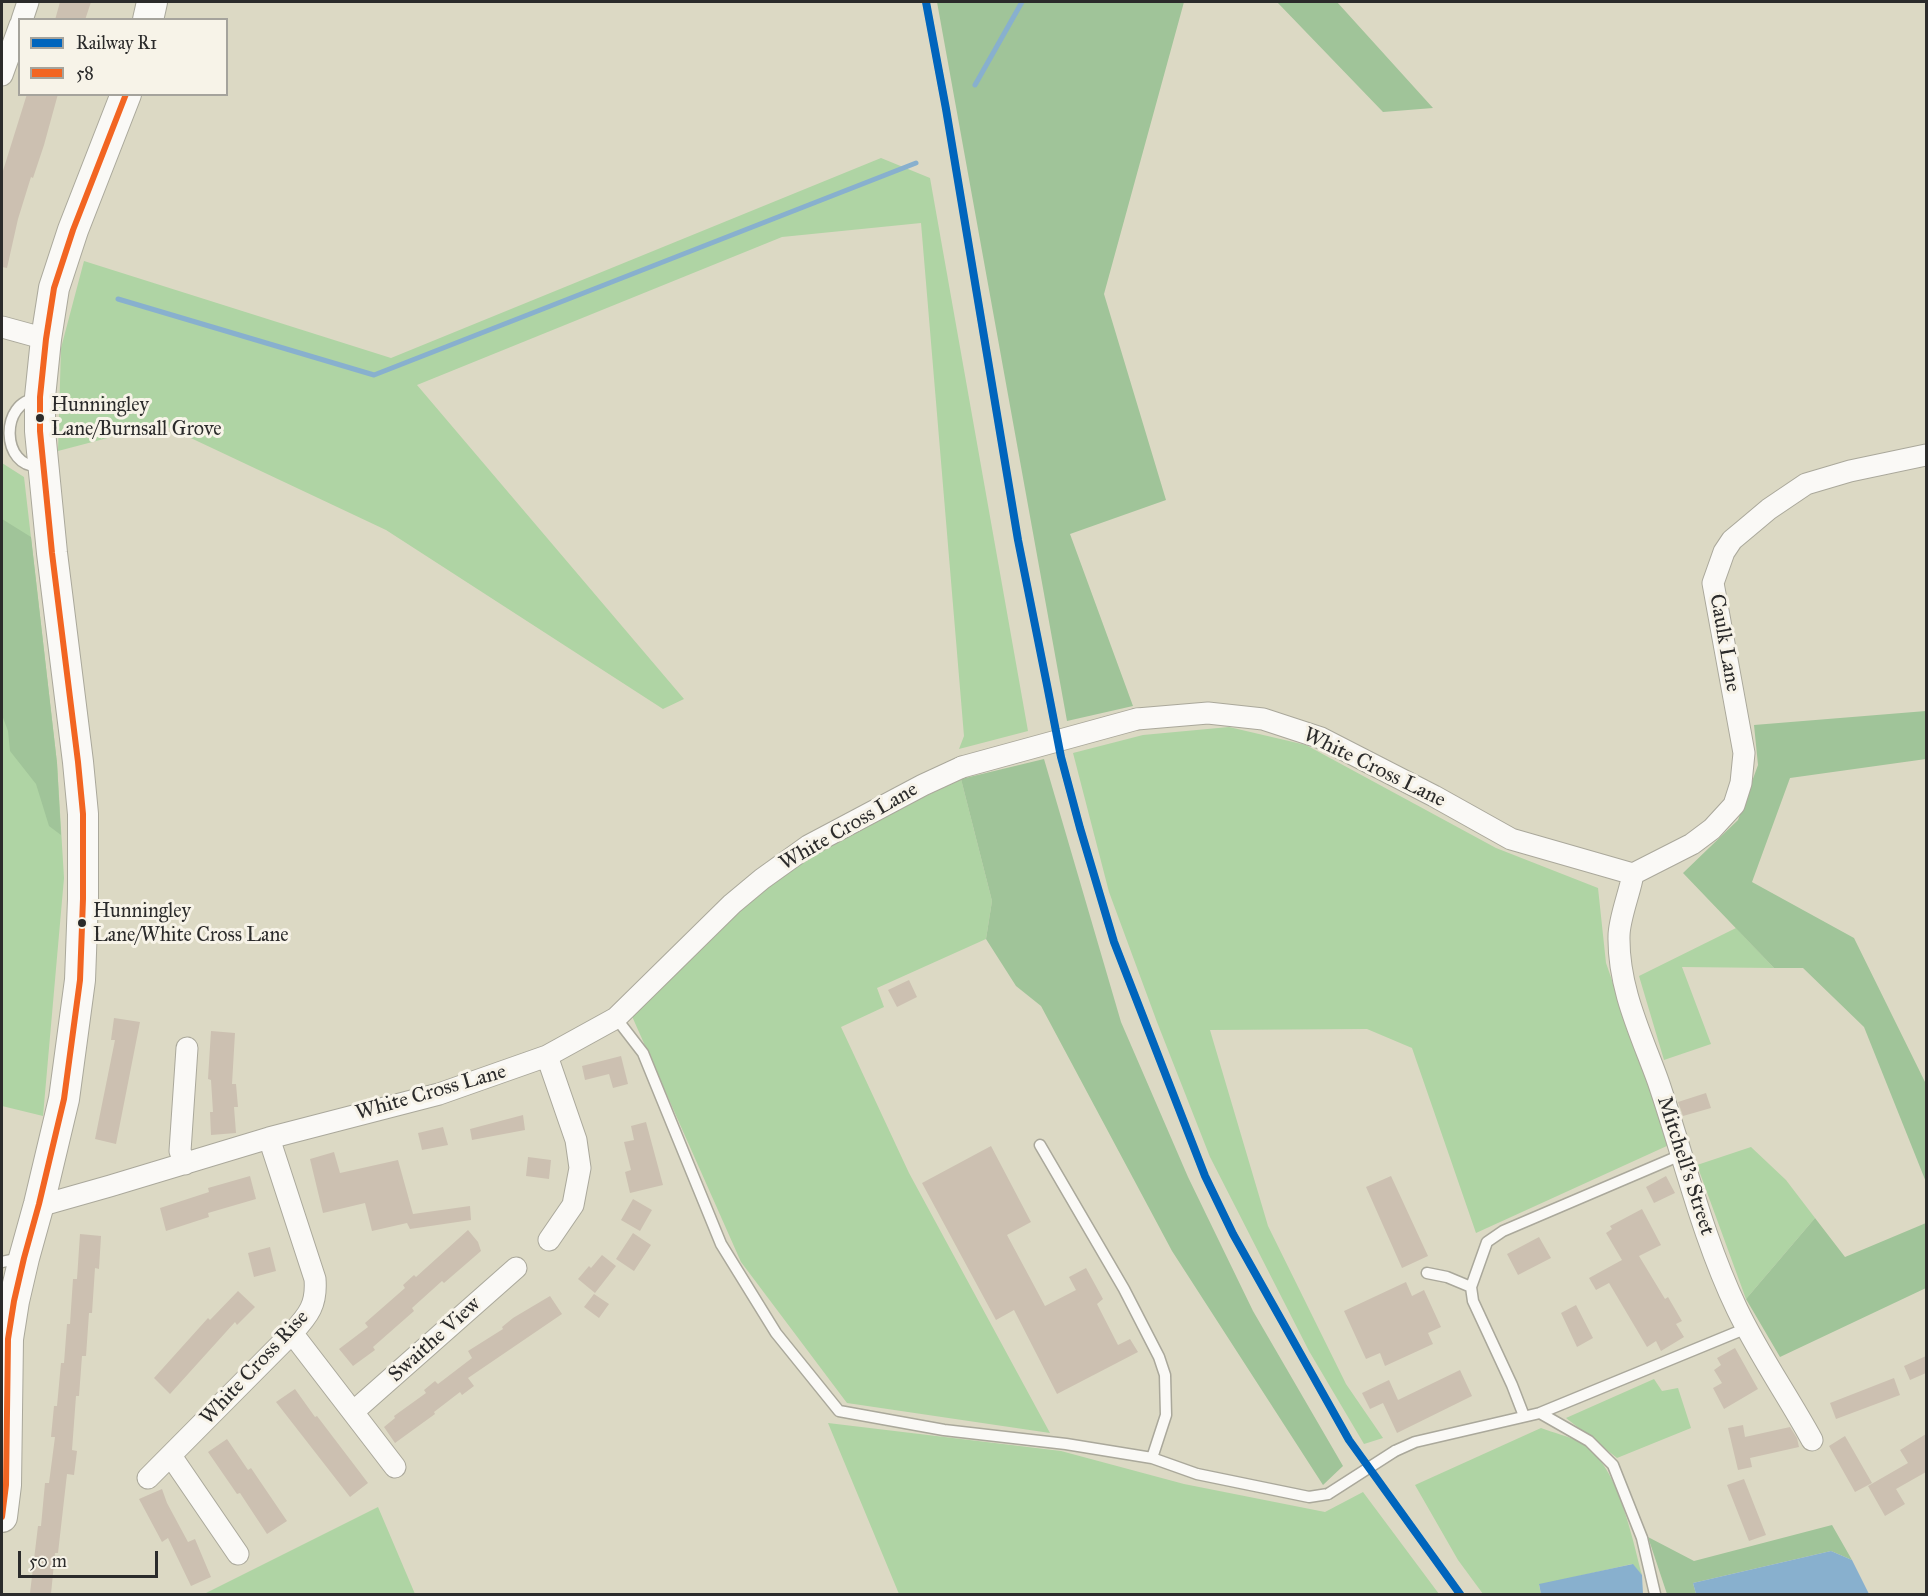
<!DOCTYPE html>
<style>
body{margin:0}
#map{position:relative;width:1928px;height:1596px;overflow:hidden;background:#dcd9c4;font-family:"IM FELL Great Primer",serif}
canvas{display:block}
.frame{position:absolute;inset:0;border:3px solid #2b2b2b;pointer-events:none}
.legend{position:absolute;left:18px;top:18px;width:210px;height:78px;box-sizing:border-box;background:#f7f3e8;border:2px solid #a5a39c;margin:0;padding:8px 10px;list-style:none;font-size:18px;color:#2b2b2b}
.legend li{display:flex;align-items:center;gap:12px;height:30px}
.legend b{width:30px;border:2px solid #a5a39c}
.scale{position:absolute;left:18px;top:1551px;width:140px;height:27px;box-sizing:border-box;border:3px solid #2b2b2b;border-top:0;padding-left:8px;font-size:18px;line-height:21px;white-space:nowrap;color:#2b2b2b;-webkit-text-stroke:4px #f7f3e8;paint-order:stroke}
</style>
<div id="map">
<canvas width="1928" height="1596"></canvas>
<div class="frame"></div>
<ul class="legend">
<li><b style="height:8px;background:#0065bd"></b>Railway R1</li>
<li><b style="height:8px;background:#f26522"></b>58</li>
</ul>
<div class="scale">50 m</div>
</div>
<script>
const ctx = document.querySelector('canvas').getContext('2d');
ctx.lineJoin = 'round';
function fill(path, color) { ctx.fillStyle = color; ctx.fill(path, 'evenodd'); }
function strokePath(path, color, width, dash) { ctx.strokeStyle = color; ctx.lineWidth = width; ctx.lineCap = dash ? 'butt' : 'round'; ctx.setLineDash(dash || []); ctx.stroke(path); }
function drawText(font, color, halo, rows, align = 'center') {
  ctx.font = font + ' "IM FELL Great Primer",serif'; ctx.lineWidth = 6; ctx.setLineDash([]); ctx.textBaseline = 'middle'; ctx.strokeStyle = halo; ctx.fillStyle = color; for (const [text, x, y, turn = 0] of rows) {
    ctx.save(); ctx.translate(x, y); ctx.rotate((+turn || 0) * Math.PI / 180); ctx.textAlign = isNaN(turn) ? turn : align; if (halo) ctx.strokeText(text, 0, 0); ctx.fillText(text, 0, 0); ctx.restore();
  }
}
fill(new Path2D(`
 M 881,158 L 930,178 L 1028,731 L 959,749 L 964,736 L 921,223 L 782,237 L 417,385 L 684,699 L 663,709 L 386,530 L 161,424 L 58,451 L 61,348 L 84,261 L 391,358 Z
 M 2,463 L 24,477 L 57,763 L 64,878 L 43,1116 L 2,1106 Z
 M 1229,727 L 1306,745 L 1496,848 L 1598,888 L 1606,963 L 1669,1145 L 1476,1233 L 1412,1048 L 1367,1029 L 1210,1030 L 1268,1226 L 1346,1384 L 1383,1438 L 1364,1444 L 1309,1351 L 1210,1157 L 1157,1022 L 1109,892 L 1073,753 L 1143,735 Z
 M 961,779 L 992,901 L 986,939 L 877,988 L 884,1007 L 841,1027 L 909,1173 L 1050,1433 L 847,1403 L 741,1262 L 631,1014 L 734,908 L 814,850 Z
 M 1736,928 L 1774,968 L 1682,967 L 1711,1044 L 1664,1060 L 1639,976 Z
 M 1751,1147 L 1786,1180 L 1815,1218 L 1746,1299 L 1697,1165 Z
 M 1654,1379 L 1662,1391 L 1678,1388 L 1691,1428 L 1617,1458 L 1566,1418 Z
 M 828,1423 L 1061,1451 L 1184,1484 L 1325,1512 L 1363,1492 L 1439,1594 L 899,1594 Z
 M 1541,1428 C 1554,1433 1568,1436 1580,1442 C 1617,1461 1632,1537 1642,1575 L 1632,1564 L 1539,1585 L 1541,1594 L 1483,1594 L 1458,1560 L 1415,1485 Z
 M 378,1507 L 415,1594 L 204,1594 Z`), '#afd4a4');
fill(new Path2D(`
 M 937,2 L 1184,2 L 1104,294 L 1166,500 L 1070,534 L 1133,706 L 1067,721 Z
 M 1277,2 L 1337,2 L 1433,108 L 1383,112 Z
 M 2,519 L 31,537 L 57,763 L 61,835 L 49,826 L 36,784 L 10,751 L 8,731 L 2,715 Z
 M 1926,711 L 1926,759 L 1790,778 L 1752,882 L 1854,938 L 1926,1084 L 1926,1182 L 1864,1027 L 1803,968 L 1774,968 L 1683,873 L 1738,820 L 1758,765 L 1754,725 Z
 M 1044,759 L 1121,1022 L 1188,1177 L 1253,1311 L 1343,1466 L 1323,1485 L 1172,1251 L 1041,1006 L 1016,986 L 986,939 L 992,901 L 961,779 Z
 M 1815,1218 L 1845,1257 L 1926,1223 L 1926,1288 L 1780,1357 L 1746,1299 Z
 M 1832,1525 L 1852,1560 L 1831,1551 L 1693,1583 L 1696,1594 L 1667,1594 L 1648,1537 L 1694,1561 Z`), '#a0c499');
fill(new Path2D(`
 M 1831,1551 L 1852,1560 L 1869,1594 L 1696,1594 L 1693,1583 Z
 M 1633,1564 L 1642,1575 L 1643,1594 L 1541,1594 L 1539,1584 Z`), '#88b0ce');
strokePath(new Path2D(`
 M 975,85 L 1022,2
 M 118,299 L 374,375 L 916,163`), '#88b0ce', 5);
fill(new Path2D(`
 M 60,2 L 91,2 L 85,20 L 55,20 Z
 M 27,94 L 58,94 L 44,145 L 33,178 L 31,177 L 18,219 L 7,268 L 2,267 L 2,174 Z
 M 909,980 L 917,997 L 897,1007 L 888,990 Z
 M 114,1018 L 140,1022 L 116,1144 L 95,1139 L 115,1040 L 111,1040 Z
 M 211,1031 L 235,1033 L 232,1084 L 236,1084 L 238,1107 L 234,1107 L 236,1133 L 211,1135 L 210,1112 L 213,1112 L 211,1080 L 208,1079 Z
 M 621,1056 L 628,1084 L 613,1088 L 609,1074 L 585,1080 L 582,1066 Z
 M 1706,1093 L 1711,1108 L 1683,1116 L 1678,1102 Z
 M 523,1115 L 525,1130 L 472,1140 L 470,1129 Z
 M 646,1122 L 663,1185 L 630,1193 L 625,1172 L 631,1170 L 624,1142 L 634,1140 L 631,1126 Z
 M 443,1127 L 448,1145 L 422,1150 L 418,1133 Z
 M 991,1146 L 1031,1222 L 1007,1235 L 1045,1306 L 1076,1290 L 1069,1277 L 1086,1268 L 1103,1299 L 1097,1304 L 1118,1345 L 1130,1339 L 1138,1352 L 1057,1394 L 1014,1310 L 996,1320 L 922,1183 Z
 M 334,1152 L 340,1173 L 398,1160 L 413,1214 L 470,1206 L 471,1220 L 410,1229 L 407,1223 L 372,1231 L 365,1203 L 323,1213 L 310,1159 Z
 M 528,1157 L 551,1160 L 549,1179 L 526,1176 Z
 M 250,1176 L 256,1199 L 208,1213 L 209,1217 L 166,1231 L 160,1208 L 209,1192 L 208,1188 Z
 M 1391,1176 L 1428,1256 L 1402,1268 L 1366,1187 Z
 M 1666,1176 L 1675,1193 L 1654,1203 L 1646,1187 Z
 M 633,1199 L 652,1210 L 640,1231 L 621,1220 Z
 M 1642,1209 L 1661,1245 L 1639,1256 L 1665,1299 L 1668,1297 L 1682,1321 L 1676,1324 L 1684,1337 L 1661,1351 L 1656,1341 L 1647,1347 L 1609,1283 L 1596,1290 L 1589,1278 L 1622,1260 L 1606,1233 L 1612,1229 L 1610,1226 Z
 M 468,1230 L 478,1242 L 481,1251 L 444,1283 L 442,1281 L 412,1308 L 414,1311 L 373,1347 L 375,1350 L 353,1366 L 339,1349 L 368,1327 L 365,1323 L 405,1288 L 403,1285 L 414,1275 L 416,1277 Z
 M 633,1233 L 651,1245 L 634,1271 L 616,1259 Z
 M 80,1234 L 101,1236 L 99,1269 L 95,1268 L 92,1313 L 89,1313 L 86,1356 L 82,1356 L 79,1396 L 76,1396 L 72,1450 L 77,1451 L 74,1475 L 67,1474 L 58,1553 L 55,1553 L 51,1594 L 30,1593 L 38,1526 L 41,1526 L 45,1483 L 49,1483 L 55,1437 L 51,1437 L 54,1406 L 57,1406 L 61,1363 L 64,1363 L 67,1324 L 70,1324 L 73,1279 L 77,1279 Z
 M 1539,1237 L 1551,1258 L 1518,1275 L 1507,1254 Z
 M 270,1247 L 276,1271 L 254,1277 L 248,1253 Z
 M 602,1255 L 616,1266 L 595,1293 L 578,1279 L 589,1266 L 591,1268 Z
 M 1406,1282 L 1412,1296 L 1424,1290 L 1441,1327 L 1428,1333 L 1433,1344 L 1385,1366 L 1380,1353 L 1366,1359 L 1344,1311 Z
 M 238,1291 L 255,1307 L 237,1325 L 235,1322 L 170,1394 L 154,1378 L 208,1318 L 210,1320 Z
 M 594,1294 L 609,1304 L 599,1318 L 584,1307 Z
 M 550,1296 L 562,1314 L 468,1378 L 474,1386 L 462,1395 L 460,1392 L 434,1412 L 435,1414 L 395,1443 L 384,1427 L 395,1418 L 394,1416 L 426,1393 L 424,1390 L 435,1381 L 438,1384 L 472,1358 L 468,1351 L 503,1329 L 502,1327 L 513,1318 Z
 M 1576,1305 L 1593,1338 L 1577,1347 L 1561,1313 Z
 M 1735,1348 L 1758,1389 L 1724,1409 L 1713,1388 L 1722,1383 L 1714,1370 L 1721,1365 L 1717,1358 Z
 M 1926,1356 L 1926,1373 L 1910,1380 L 1904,1366 Z
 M 1460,1370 L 1472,1396 L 1397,1433 L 1383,1403 L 1370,1409 L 1362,1393 L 1389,1380 L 1398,1400 Z
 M 1894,1378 L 1900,1395 L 1836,1419 L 1830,1403 Z
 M 295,1389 L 315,1417 L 317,1416 L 368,1483 L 350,1497 L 276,1402 Z
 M 1743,1425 L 1745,1437 L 1790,1427 L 1797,1438 L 1799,1447 L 1750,1458 L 1752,1467 L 1738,1470 L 1728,1428 Z
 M 1926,1434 L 1926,1472 L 1896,1489 L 1905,1504 L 1885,1516 L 1868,1486 L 1908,1463 L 1900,1450 Z
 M 1845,1436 L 1872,1483 L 1855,1492 L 1829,1446 Z
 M 227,1439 L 248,1470 L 251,1468 L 287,1521 L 267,1534 L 240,1493 L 237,1494 L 208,1452 Z
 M 1744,1479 L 1766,1535 L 1749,1541 L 1727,1485 Z
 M 162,1489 L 167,1503 L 188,1542 L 195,1539 L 211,1577 L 191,1586 L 168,1538 L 162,1542 L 139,1499 Z`), '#ccc0b1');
const lane = new Path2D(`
 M 37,399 C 0,400 0,469 40,466
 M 616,1018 L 643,1053 L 721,1244 L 776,1333 L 839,1411 L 944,1430 L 1066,1444 L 1152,1458 L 1197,1474 L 1309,1497 L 1328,1494
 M 1040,1145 L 1124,1289 L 1159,1357 L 1165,1375 L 1166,1415 L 1152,1458
 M 2,1262 L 20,1258
 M 1427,1273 L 1447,1277 L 1471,1287
 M 1540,1413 L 1747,1328
 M 1524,1416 L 1512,1385 L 1473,1301 L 1471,1287 L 1487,1242 L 1503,1231 L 1681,1155
 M 1395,1451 L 1415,1442 L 1540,1413 L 1589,1441 L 1613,1465 L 1642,1538 L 1655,1594`);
const street = new Path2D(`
 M 22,20 L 28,2
 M 2,75 L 20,25
 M 2,327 L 46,339
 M 1137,719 L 1208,713 L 1263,719 L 1321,738 L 1434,796 L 1511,839 L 1633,874
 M 1633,874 L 1692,844 L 1712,829 L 1734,805 L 1741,783 L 1744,753 L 1713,583 L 1724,552 L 1732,540 L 1744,530 L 1769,509 L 1806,484 L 1850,471 L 1926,455
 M 1633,874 C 1630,892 1619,919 1619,936 C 1618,988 1641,1034 1658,1081 C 1684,1157 1702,1236 1737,1309 C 1759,1355 1788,1396 1812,1440
 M 547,1056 L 576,1140 L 580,1168 L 573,1205 L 549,1240
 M 185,1164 L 180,1151 L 187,1048
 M 39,1204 L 50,1203 L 110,1186 L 269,1138 L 439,1094 L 547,1056 L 616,1018 L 732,904 L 762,879 L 808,846 L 923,785 L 962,767
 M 292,1333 L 395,1467
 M 353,1412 L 516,1268
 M 171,1456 L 238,1554
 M 148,1478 L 292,1333 C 309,1315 317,1304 315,1279 L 269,1138`);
const secondary = new Path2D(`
 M 148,20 L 152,2
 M 2,1517 L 6,1485 L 8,1339 L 14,1301 L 24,1258 L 39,1204 L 64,1099 L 80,980 L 83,899 L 83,814 L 78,762 L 52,553 L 40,431 L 40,397 L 46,339 L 54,288 L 73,230 L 126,94`);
strokePath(lane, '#aaa89b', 13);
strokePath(street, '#aaa89b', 23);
strokePath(secondary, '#aaa89b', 32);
strokePath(lane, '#faf9f6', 10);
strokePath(street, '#faf9f6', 21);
strokePath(secondary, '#faf9f6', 30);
const rail = new Path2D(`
 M 926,2 L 946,109 L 1018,540 L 1047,685 L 1061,757 L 1080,828 L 1114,942 L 1205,1176 L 1233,1234 L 1349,1440 L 1460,1594`);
strokePath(rail, '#b2b1ae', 7);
strokePath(rail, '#f7f3e8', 4.5, [14]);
const laneBridge = new Path2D(`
 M 1328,1494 L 1395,1451`);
const streetBridge = new Path2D(`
 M 962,767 L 1137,719`);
strokePath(laneBridge, '#aaa89b', 13, []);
strokePath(streetBridge, '#aaa89b', 23, []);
strokePath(laneBridge, '#faf9f6', 10);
strokePath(streetBridge, '#faf9f6', 21);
strokePath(new Path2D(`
 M 2,1517 L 6,1485 L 8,1339 L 14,1301 L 24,1258 L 39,1204 L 64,1099 L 80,980 L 83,899 L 83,814 L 78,762 L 52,553 L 40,431 L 40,397 L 46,339 L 54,288 L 73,230 L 126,94`), '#f26522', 6);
strokePath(new Path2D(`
 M 926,2 L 946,109 L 1018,540 L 1047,685 L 1061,757 L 1080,828 L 1114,942 L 1205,1176 L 1233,1234 L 1349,1440 L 1460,1594`), '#0065bd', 8);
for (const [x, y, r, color] of [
 [40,418,5,"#2b2b2b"],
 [82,923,5,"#2b2b2b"]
]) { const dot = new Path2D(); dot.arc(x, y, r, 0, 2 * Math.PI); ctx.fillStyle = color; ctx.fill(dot); strokePath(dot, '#f7f3e8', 2); }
drawText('20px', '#2b2b2b', '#f7f3e8', [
 ["Hunningley",51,406],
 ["Lane/Burnsall Grove",51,430],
 ["Hunningley",93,912],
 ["Lane/White Cross Lane",93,936]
], 'left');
drawText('21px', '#2b2b2b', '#f7f3e8', [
 ["Caulk Lane",1724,643,80],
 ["White Cross Lane",1374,768,26],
 ["White Cross Lane",849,827,-30],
 ["White Cross Lane",431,1093,-16],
 ["Mitchell's Street",1685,1166,72],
 ["Swaithe View",435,1340,-42],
 ["White Cross Rise",255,1368,-47]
]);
</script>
